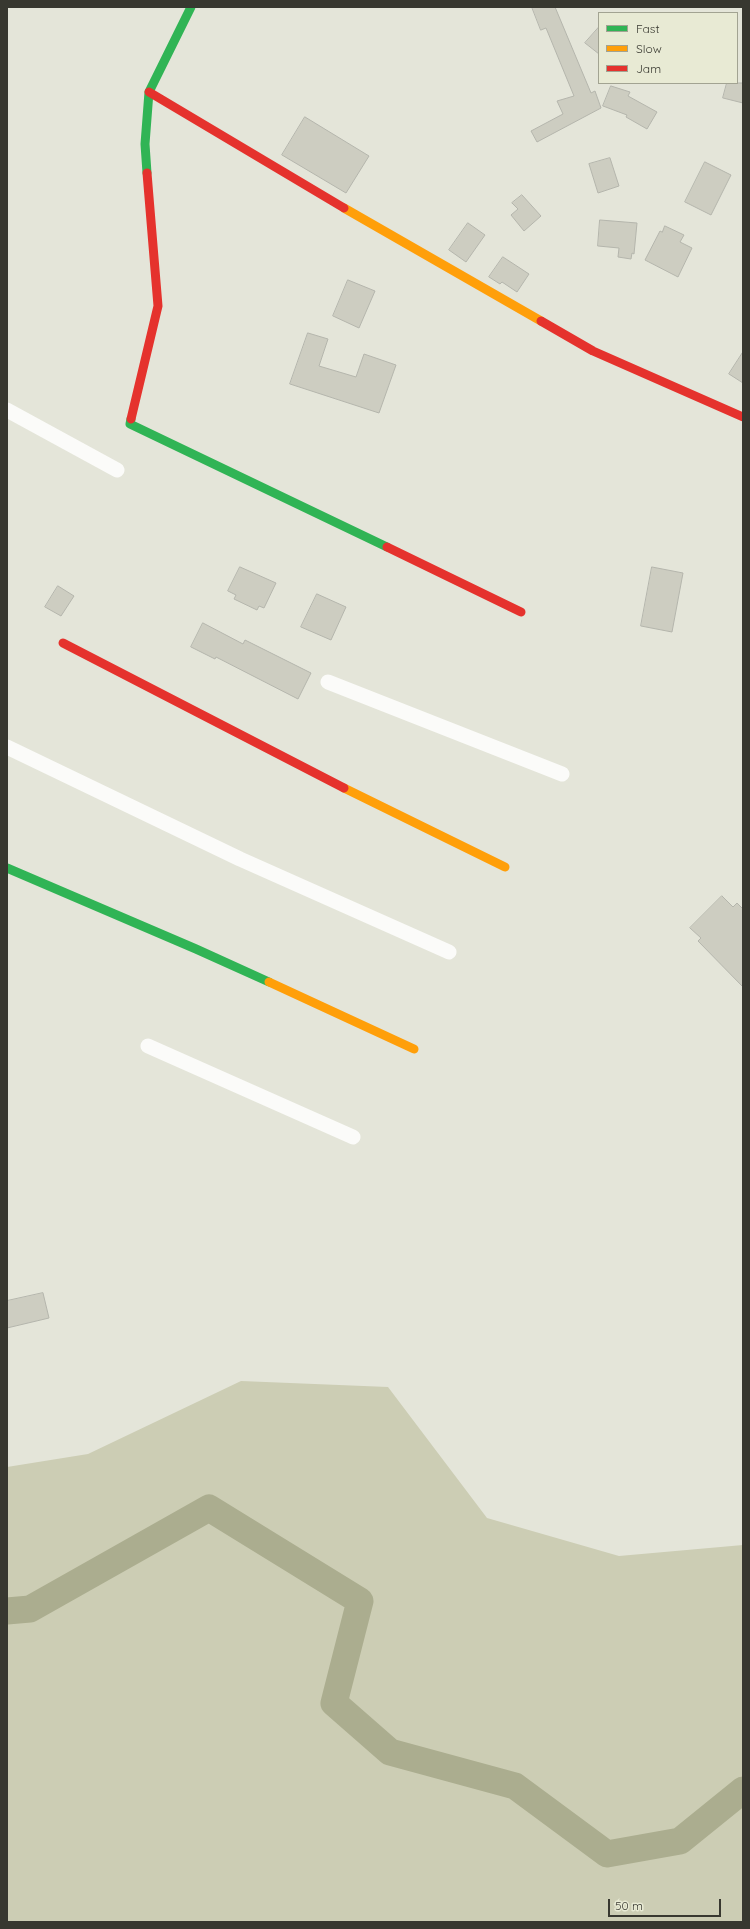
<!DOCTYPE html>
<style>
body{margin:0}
#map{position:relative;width:750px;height:1929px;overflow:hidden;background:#e4e5d9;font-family:Quicksand,sans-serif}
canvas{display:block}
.frame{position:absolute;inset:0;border:8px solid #383830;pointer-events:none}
.legend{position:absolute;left:598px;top:12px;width:140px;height:72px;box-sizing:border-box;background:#e8ead4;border:1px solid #a2a392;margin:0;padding:5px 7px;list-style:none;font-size:12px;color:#383830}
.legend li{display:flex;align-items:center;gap:8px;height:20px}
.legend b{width:20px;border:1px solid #a2a392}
.scale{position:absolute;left:608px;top:1899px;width:113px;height:18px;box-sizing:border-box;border:2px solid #383830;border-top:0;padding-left:5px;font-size:12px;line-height:14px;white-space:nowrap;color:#383830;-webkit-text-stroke:3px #e8ead4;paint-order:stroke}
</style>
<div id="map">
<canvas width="750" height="1929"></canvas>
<div class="frame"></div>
<ul class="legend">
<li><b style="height:5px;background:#30b455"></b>Fast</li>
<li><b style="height:5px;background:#ff9f0a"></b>Slow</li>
<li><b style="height:5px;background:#e5322d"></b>Jam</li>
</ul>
<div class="scale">50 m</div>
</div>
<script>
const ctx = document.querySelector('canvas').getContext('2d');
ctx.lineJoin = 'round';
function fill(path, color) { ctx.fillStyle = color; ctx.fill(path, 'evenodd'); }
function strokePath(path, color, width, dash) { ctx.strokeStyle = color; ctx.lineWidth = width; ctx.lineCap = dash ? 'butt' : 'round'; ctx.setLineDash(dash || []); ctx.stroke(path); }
fill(new Path2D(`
 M 241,1381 L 388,1387 L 487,1518 L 619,1556 L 743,1545 L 743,1922 L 7,1922 L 7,1467 L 88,1454 Z`), '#cccdb4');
strokePath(new Path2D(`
 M 7,1611 L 30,1609 L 209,1508 L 360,1601 L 334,1703 L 390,1752 L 515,1786 L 607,1854 L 680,1841 L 743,1790`), '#abad8f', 27);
const building = new Path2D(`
 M 532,7 L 555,7 L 591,93 L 595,91 L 601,108 L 537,142 L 531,131 L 563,114 L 557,101 L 574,96 L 546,28 L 541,30 Z
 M 599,27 L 599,54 L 585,43 Z
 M 727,83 L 743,83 L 743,103 L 723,98 Z
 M 611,86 L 630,92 L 628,96 L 657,112 L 647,129 L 626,117 L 627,115 L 603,106 Z
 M 305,117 L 369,156 L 346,193 L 282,155 Z
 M 610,158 L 619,186 L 598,193 L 589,164 Z
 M 705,162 L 731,175 L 711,215 L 685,202 Z
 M 522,195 L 541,216 L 524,231 L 511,215 L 518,209 L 512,203 Z
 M 600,220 L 637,223 L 634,254 L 632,253 L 631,259 L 618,257 L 619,248 L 598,246 Z
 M 468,223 L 485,235 L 466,262 L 449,250 Z
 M 665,226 L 684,235 L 680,242 L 692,248 L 678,277 L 645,260 L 660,231 L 662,232 Z
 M 503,257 L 529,274 L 517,292 L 502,282 L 500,284 L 489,277 Z
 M 348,280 L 375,291 L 359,328 L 333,316 Z
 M 308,333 L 328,339 L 319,366 L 356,377 L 364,354 L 396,365 L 379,413 L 290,384 Z
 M 743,352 L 743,383 L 729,374 Z
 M 240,567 L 276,583 L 264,608 L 259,606 L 257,610 L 234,599 L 236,595 L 228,591 Z
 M 652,567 L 683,573 L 672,632 L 641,626 Z
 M 58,586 L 74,596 L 61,616 L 45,607 Z
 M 317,594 L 346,607 L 331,640 L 301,627 Z
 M 203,623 L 243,644 L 245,640 L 311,673 L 298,699 L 216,657 L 215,659 L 191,647 Z
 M 722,896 L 733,907 L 737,903 L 743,909 L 743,987 L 698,941 L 701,938 L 690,928 Z
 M 43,1293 L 49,1318 L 7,1328 L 7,1301 Z`);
fill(building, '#cdcdc1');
strokePath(building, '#b4b5ac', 1);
strokePath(new Path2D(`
 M 7,410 L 117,470
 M 328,682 L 562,774
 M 7,747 L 240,859 L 449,952
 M 148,1046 L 353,1137`), '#fbfbf9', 15);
strokePath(new Path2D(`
 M 147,173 L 145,144 L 149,92 L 191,7
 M 131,419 L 130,424 L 387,547
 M 7,868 L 196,949 L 269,982`), '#30b455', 9);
strokePath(new Path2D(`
 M 344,208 L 541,321
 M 344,788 L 505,867
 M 269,982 L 414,1049`), '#ff9f0a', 9);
strokePath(new Path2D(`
 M 149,92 L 344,208
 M 541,321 L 593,351 L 743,417
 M 131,419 L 158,306 L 147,173
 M 387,547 L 521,612
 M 63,643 L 344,788`), '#e5322d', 9);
</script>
